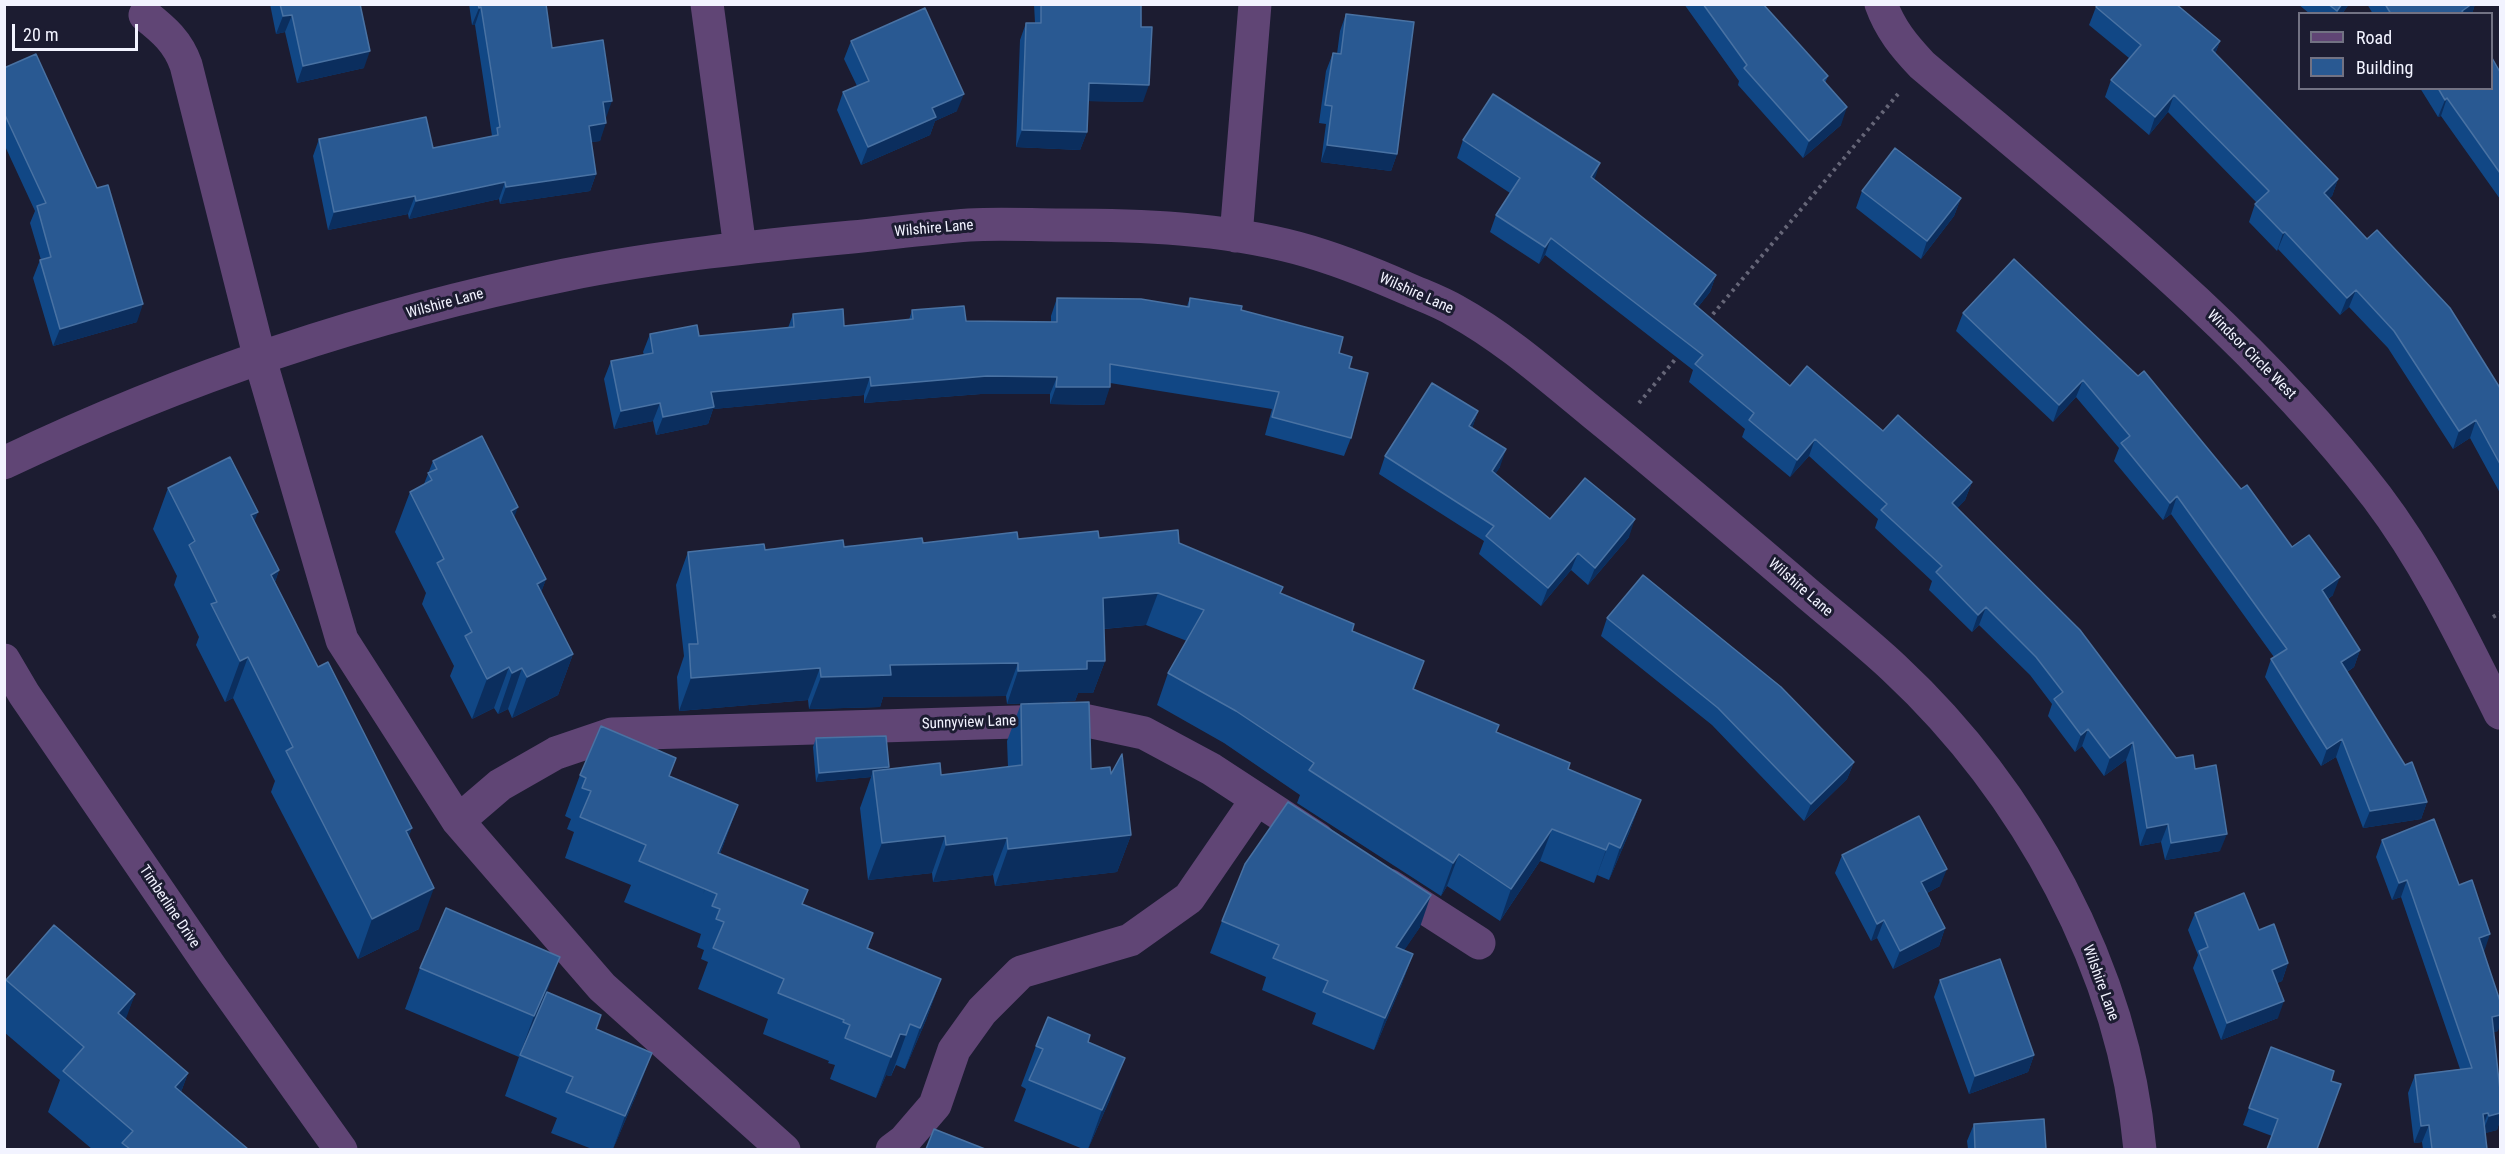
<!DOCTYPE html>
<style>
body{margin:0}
#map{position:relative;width:2505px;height:1154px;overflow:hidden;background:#1c1c31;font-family:"Roboto Condensed",sans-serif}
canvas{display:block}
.frame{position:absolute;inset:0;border:6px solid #f2f3ff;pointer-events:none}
.legend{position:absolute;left:2298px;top:12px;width:195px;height:78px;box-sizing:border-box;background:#1c1c31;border:2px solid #727283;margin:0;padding:8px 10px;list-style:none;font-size:18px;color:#f2f3ff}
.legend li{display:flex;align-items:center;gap:12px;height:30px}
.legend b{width:30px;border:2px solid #727283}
.scale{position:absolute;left:12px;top:24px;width:126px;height:27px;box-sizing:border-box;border:3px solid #f2f3ff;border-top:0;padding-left:8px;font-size:18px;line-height:21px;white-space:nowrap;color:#f2f3ff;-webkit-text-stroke:4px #1c1c31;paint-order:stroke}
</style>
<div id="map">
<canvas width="2505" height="1154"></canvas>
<div class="frame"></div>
<ul class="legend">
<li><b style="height:8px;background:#604575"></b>Road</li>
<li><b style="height:16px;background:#295992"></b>Building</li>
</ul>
<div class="scale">20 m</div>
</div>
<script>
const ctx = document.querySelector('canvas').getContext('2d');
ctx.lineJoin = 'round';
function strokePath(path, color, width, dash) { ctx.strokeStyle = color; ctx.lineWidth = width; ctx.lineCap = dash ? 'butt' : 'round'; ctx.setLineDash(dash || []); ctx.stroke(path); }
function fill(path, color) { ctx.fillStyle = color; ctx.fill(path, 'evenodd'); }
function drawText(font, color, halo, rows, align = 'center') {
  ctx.font = font + ' "Roboto Condensed",sans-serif'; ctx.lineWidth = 6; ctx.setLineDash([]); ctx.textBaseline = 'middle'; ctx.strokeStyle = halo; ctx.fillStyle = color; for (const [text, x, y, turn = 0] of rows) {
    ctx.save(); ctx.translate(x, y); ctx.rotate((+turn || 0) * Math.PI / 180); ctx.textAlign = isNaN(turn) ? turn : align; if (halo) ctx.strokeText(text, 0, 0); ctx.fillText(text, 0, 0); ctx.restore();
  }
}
strokePath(new Path2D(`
 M 1708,320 L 1898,94
 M 1639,403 L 1678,356
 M 2493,617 L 2500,613`), '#666678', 4, [3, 4.5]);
strokePath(new Path2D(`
 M 707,4 L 740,248
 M 1881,4 C 1890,29 1904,46 1922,65 C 2081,200 2249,330 2377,497 C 2427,563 2463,639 2500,713
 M 145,15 C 164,30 178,42 186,65 L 260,359 L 342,640 L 458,821 L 602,987 L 784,1150
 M 1236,236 L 1255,4
 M 4,463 C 181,378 373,314 565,275 C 659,256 756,246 852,237 C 891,233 930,228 969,225 C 1000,223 1031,225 1062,225 C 1140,225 1221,228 1297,248 C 1334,258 1372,273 1408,289 C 1424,296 1441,302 1456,311 C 1505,338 1549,377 1593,413 C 1661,468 1727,525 1794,582 C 1827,611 1862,638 1894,668 C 2026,791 2124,969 2140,1150
 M 4,660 L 24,694 L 212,969 L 341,1150
 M 458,821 L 500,785 L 556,753 L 612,734 L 1083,720 L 1144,733 L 1211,769 L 1318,839
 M 1389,885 L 1479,943
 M 892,1150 L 904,1141 L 935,1105 L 954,1050 L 982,1011 L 1021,972 L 1130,940 L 1189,898 L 1257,799`), '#604575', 33);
fill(new Path2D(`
 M 270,4 L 360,4 L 364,68 L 297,83 L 285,32 L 276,34 Z
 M 469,4 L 546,4 L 552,48 L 605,118 L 600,141 L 591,142 L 596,174 L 590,191 L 500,204 L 499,199 L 409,219 L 408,214 L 328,230 L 313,156 L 319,139 L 433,148 L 492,136 L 475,25 L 472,25 Z
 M 1034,4 L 1141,4 L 1143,102 L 1088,101 L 1087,132 L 1080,150 L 1016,147 L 1020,40 L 1026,23 L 1035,23 Z
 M 1684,4 L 1763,4 L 1828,76 L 1825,83 L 1841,125 L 1803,158 L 1738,85 L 1739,81 Z
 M 2298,4 L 2349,4 L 2342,14 L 2310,14 Z
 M 2367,4 L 2475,4 L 2472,14 L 2373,14 Z
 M 2096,7 L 2220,41 L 2215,54 L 2338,179 L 2332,196 L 2329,198 L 2500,388 L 2500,493 L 2470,438 L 2453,449 L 2388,348 L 2349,307 L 2340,315 L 2278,249 L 2277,251 L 2249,222 L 2255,204 L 2257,203 L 2168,112 L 2149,135 L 2105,97 L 2111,80 L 2129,58 L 2089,25 Z
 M 1346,14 L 1397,154 L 1391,171 L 1321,162 L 1326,124 L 1319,123 L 1326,71 L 1333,53 L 1337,54 L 1340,31 Z
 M 851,41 L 957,111 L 935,121 L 930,135 L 861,165 L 837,110 L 843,92 L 857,86 L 844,59 Z
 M 4,68 L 137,322 L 53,346 L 33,278 L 40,260 L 41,260 L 30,223 L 35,211 L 4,144 Z
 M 2500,72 L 2500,199 L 2441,116 L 2438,117 L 2420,88 L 2492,88 Z
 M 1463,140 L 1594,180 L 1716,275 L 1710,292 L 1698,307 L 1790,386 L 1883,431 L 1972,482 L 1965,500 L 1957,508 L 2176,758 L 2195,769 L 2220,851 L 2165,860 L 2161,842 L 2140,846 L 2126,760 L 2104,776 L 2082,746 L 2075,752 L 2048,716 L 2052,704 L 2030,675 L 1979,625 L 1972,632 L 1929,590 L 1932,581 L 1875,528 L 1878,519 L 1809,456 L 1790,477 L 1742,437 L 1745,429 L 1689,382 L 1693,370 L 1545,255 L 1539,264 L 1490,232 L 1496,215 L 1510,193 L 1457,158 Z
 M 1862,191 L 1961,198 L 1954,216 L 1921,259 L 1856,208 Z
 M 2014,259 L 2241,489 L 2333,595 L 2328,599 L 2360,650 L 2354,667 L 2347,672 L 2427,802 L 2421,819 L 2363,828 L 2336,757 L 2321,766 L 2265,677 L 2271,659 L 2274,657 L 2171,514 L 2163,520 L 2114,461 L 2119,448 L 2076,397 L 2053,422 L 1956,331 L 1963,313 Z
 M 1057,298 L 1187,306 L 1190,298 L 1241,310 L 1339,353 L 1349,368 L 1351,438 L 1344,456 L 1265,435 L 1272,409 L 1110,383 L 1104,405 L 1050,404 L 1050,394 L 981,394 L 864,403 L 864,395 L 713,409 L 708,424 L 656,435 L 653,421 L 614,429 L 604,379 L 611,361 L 644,355 L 643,352 L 650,334 L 699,336 L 788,328 L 793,314 L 844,326 L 909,320 L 912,310 L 966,321 L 1051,322 L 1051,316 Z
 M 1478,411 L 1472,428 L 1500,467 L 1495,474 L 1550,519 L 1629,537 L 1588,585 L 1571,570 L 1541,606 L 1479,554 L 1484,541 L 1379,474 L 1385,456 Z
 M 433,461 L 514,518 L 546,579 L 541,592 L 573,654 L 558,695 L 512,718 L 508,709 L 498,714 L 494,708 L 472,719 L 450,676 L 454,666 L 422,604 L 426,593 L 395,532 L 410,492 L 424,484 Z
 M 168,488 L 254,521 L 279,570 L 275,582 L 318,667 L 409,837 L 419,929 L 358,959 L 271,792 L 275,781 L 233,698 L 225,702 L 196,645 L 199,637 L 174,585 L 177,576 L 153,529 Z
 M 1099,538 L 1179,543 L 1281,594 L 1352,631 L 1424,661 L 1414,689 L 1568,769 L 1641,800 L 1629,833 L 1609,880 L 1597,875 L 1594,883 L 1540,861 L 1500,921 L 1447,886 L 1441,896 L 1297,803 L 1300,795 L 1224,743 L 1157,705 L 1168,673 L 1187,641 L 1146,625 L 1104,629 L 1105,661 L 1093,693 L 1078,693 L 1075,701 L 1007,704 L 1006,696 L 883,697 L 880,707 L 809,709 L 808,700 L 679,711 L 677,677 L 684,656 L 676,585 L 688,552 L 1018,539 Z
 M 1607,618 L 1854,762 L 1847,779 L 1804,821 L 1712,725 L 1601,636 Z
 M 1021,704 L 1091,769 L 1111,774 L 1131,835 L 1117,872 L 995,886 L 993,875 L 933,882 L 932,873 L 868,880 L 860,808 L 871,777 L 816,782 L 813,747 L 816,738 L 888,769 L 941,775 L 1008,767 L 1007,741 Z
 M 580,775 L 670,776 L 738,805 L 720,854 L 803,904 L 873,933 L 868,949 L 941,979 L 926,1020 L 905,1069 L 896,1065 L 891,1076 L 886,1075 L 876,1098 L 830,1079 L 835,1065 L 828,1063 L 829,1061 L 763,1034 L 768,1019 L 698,989 L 708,962 L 701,959 L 704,950 L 697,947 L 701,934 L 624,902 L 631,885 L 565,858 L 574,832 L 567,829 L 571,819 L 565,816 Z
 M 2382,840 L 2484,952 L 2498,1031 L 2493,1032 L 2500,1090 L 2500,1120 L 2497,1130 L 2485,1133 L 2487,1149 L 2423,1149 L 2422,1142 L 2414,1143 L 2408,1093 L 2415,1075 L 2460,1069 L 2401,897 L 2392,900 L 2376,857 Z
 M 1842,855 L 1940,886 L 1927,893 L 1945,928 L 1939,946 L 1893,969 L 1877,938 L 1871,941 L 1835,873 Z
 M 2195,913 L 2259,930 L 2288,963 L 2282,981 L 2277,983 L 2278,1018 L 2221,1040 L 2193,968 L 2198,955 L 2188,930 Z
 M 1222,921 L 1420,927 L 1404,950 L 1413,954 L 1401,986 L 1374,1050 L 1312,1024 L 1316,1013 L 1262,990 L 1266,977 L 1210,953 Z
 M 420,968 L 547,992 L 597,1029 L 637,1093 L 613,1149 L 592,1149 L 551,1133 L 557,1118 L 505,1096 L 519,1057 L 405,1009 Z
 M 6,980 L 135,994 L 125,1019 L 188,1073 L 181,1092 L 248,1149 L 92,1149 L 48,1112 L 60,1080 L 4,1032 L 4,985 Z
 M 1940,980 L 2034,1055 L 2028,1072 L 1969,1094 L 1934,997 Z
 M 1088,1042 L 1110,1099 L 1088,1149 L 1083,1149 L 1014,1121 L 1026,1089 L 1021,1086 L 1036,1046 Z
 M 2271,1047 L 2334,1071 L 2272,1136 L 2243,1125 Z
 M 1974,1124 L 2046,1149 L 1968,1149 L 1967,1141 Z`), '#114785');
fill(new Path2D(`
 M 2342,4 L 2349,4 L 2342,14 L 2336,14 Z
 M 2472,4 L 2475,4 L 2472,14 L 2461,14 L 2462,11 Z
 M 481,7 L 475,25 L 472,25 L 479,8 Z
 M 292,15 L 285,32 L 276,34 L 283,16 Z
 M 2220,41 L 2213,59 L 2212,50 Z
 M 370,51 L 364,68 L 297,83 L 303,66 Z
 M 1089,83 L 1149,85 L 1143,102 L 1082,101 Z
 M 964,94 L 957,111 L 935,121 L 930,135 L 861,165 L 868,147 L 932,108 Z
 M 2174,95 L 2168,112 L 2149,135 L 2155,117 Z
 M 2447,98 L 2441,116 L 2438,117 L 2445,100 Z
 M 612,101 L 606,118 L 603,102 Z
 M 1847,107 L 1841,125 L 1803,158 L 1809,141 Z
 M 606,123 L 600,141 L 582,143 L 589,126 Z
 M 1022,130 L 1087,132 L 1080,150 L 1016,147 Z
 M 1327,145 L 1397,154 L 1391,171 L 1321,162 Z
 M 1600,163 L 1594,181 L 1591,177 Z
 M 596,174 L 590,191 L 500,204 L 506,187 Z
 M 2338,179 L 2332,196 L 2318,210 L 2324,193 Z
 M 505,182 L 499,199 L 409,219 L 416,201 Z
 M 415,196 L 408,214 L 328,230 L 334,212 Z
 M 1961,198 L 1954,216 L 1921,259 L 1927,241 Z
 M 2285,232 L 2278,249 L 2277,251 L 2283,233 Z
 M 1551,238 L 1545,255 L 1539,264 L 1545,247 Z
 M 1716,275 L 1710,292 L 1687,321 L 1694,304 Z
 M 2356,290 L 2349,307 L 2340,315 L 2347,298 Z
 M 143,304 L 137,322 L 53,346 L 60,329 Z
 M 987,376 L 1057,377 L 1050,394 L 981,394 L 864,403 L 871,386 Z
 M 870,377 L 864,395 L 713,409 L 708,424 L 656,435 L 663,417 L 711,392 Z
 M 2083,380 L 2076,397 L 2053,422 L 2059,405 Z
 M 1056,387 L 1110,387 L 1104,405 L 1050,404 Z
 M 660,403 L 653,421 L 614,429 L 621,411 Z
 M 1478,411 L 1472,429 L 1469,426 Z
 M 2476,420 L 2470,438 L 2453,449 L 2459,431 Z
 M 1815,439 L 1809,456 L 1790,477 L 1797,460 Z
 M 1506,449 L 1500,467 L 1486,488 L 1492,471 Z
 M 1972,482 L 1965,500 L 1946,521 L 1952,503 Z
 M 2177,496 L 2171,514 L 2163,520 L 2170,503 Z
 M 518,507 L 503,548 L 511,511 Z
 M 258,512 L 243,553 L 251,515 Z
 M 1635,519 L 1629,537 L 1588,585 L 1595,568 Z
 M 1578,553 L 1571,570 L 1541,606 L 1548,588 Z
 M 279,570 L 265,611 L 271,575 Z
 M 2340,577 L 2333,595 L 2316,607 L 2322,590 Z
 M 546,579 L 531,620 L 537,584 Z
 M 1158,593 L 1146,625 L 1091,630 L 1103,598 Z
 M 1986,607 L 1979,625 L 1972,632 L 1978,615 Z
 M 2360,650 L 2354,667 L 2334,680 L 2341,662 Z
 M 573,654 L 558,695 L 512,718 L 527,677 Z
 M 248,657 L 233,698 L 225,702 L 240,661 Z
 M 1087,661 L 1105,661 L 1093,693 L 1078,693 L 1075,701 L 1007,704 L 1018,671 Z
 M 1018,663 L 1006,696 L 883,697 L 880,707 L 809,709 L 821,677 L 890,665 Z
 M 509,667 L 494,708 L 472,719 L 487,679 Z
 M 522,668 L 508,709 L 498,714 L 512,673 Z
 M 820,668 L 808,700 L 679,711 L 691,678 Z
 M 2088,729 L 2082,746 L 2075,752 L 2081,735 Z
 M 2342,739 L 2336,757 L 2321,766 L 2327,749 Z
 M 2133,742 L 2126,760 L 2104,776 L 2110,758 Z
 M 1854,762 L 1847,779 L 1804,821 L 1811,804 Z
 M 889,767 L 886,776 L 873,771 L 871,777 L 816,782 L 819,773 Z
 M 1641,800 L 1629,833 L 1609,880 L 1620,848 Z
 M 2427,802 L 2421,819 L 2363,828 L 2370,811 Z
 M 738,805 L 723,846 L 703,894 L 718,853 Z
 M 2168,824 L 2161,842 L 2140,846 L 2147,828 Z
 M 412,828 L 397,869 L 406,831 Z
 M 1552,829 L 1540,861 L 1500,921 L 1511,889 Z
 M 2227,834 L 2220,851 L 2165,860 L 2171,843 Z
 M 1131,835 L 1117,872 L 995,886 L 1008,849 Z
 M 945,836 L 932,873 L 868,880 L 882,843 Z
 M 1007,838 L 993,875 L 933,882 L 946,845 Z
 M 1609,843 L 1594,883 L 1606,850 Z
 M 1459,854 L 1447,886 L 1441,896 L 1453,863 Z
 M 1947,869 L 1940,886 L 1915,899 L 1921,882 Z
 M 2407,880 L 2401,897 L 2392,900 L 2399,883 Z
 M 434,888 L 419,929 L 358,959 L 372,919 Z
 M 1431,895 L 1420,927 L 1385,979 L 1396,947 Z
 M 1884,920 L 1877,938 L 1871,941 L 1877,924 Z
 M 1945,928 L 1939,946 L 1893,969 L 1900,951 Z
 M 2490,934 L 2484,952 L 2479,938 Z
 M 1413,954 L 1401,986 L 1374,1050 L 1385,1018 Z
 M 560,957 L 545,997 L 519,1057 L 534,1016 Z
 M 2288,963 L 2282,981 L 2265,988 L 2272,970 Z
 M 941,979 L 926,1020 L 905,1069 L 920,1028 Z
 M 135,994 L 120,1035 L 118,1013 Z
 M 2284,1001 L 2278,1018 L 2221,1040 L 2227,1023 Z
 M 2500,1015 L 2500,1025 L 2498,1031 L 2485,1035 L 2492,1017 Z
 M 910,1024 L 891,1076 L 886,1075 L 876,1098 L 891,1057 L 900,1034 Z
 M 652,1053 L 637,1093 L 613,1149 L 625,1116 Z
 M 2034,1055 L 2028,1072 L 1969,1094 L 1975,1076 Z
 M 1125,1058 L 1110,1099 L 1088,1149 L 1102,1110 Z
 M 188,1073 L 173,1114 L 175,1087 Z
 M 2488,1113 L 2481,1131 L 2483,1114 Z
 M 2500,1113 L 2500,1120 L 2497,1130 L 2482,1134 L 2489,1116 Z
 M 2429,1125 L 2422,1142 L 2414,1143 L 2421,1126 Z`), '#0b2e5e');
const building = new Path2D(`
 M 280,4 L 360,4 L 370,51 L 303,66 L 292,15 L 283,16 Z
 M 478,4 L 546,4 L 552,48 L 603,40 L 612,101 L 603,102 L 606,123 L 589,126 L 596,174 L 506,187 L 505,182 L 416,201 L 415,196 L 334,212 L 319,139 L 426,117 L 433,148 L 498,135 L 497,128 L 500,127 L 481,7 L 479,8 Z
 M 1041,4 L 1141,4 L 1141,27 L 1152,27 L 1149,85 L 1089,83 L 1087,132 L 1022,130 L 1026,23 L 1041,23 Z
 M 1703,4 L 1763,4 L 1828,76 L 1823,80 L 1847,107 L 1809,141 L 1744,68 L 1747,65 Z
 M 2098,4 L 2176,4 L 2220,41 L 2212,50 L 2338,179 L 2324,193 L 2367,239 L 2377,230 L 2450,308 L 2500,388 L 2500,464 L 2476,420 L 2459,431 L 2394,331 L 2356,290 L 2347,298 L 2285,232 L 2283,233 L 2255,204 L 2269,191 L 2174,95 L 2155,117 L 2111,80 L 2141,45 L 2096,7 Z
 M 2328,4 L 2342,4 L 2337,11 Z
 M 2385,4 L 2472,4 L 2462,11 L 2464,14 L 2391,14 Z
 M 925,8 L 964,94 L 932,108 L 936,117 L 868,147 L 843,92 L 869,81 L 851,41 Z
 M 1346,14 L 1414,22 L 1397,154 L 1327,145 L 1332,106 L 1325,105 L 1333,53 L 1341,54 Z
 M 36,54 L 97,188 L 108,185 L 143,304 L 60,329 L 40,260 L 51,257 L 37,206 L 46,203 L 4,113 L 4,68 Z
 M 2492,58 L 2500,72 L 2500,173 L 2447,98 L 2445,100 L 2438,88 L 2492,88 Z
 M 1493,94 L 1600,163 L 1591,177 L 1716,275 L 1694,304 L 1790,386 L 1807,366 L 1883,431 L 1898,415 L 1972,482 L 1952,503 L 2080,630 L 2176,758 L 2193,755 L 2195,769 L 2216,765 L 2227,834 L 2171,843 L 2168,824 L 2147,828 L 2133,742 L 2110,758 L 2088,729 L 2081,735 L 2054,699 L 2063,692 L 2036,657 L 1986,607 L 1978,615 L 1936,572 L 1942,566 L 1881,510 L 1887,504 L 1815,439 L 1797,460 L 1749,420 L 1754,413 L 1695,364 L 1703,355 L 1551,238 L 1545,247 L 1496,215 L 1520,178 L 1463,140 Z
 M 1895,148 L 1961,198 L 1927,241 L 1862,191 Z
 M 2014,259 L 2138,376 L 2144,371 L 2241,489 L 2247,485 L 2292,547 L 2309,535 L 2340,577 L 2322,590 L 2360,650 L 2341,662 L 2405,765 L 2412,762 L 2427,802 L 2370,811 L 2342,739 L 2327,749 L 2271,659 L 2287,649 L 2177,496 L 2170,503 L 2121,443 L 2130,436 L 2083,380 L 2059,405 L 1963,313 Z
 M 1057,298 L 1141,299 L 1189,307 L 1190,298 L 1242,306 L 1241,310 L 1343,337 L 1339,353 L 1352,357 L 1349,368 L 1368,373 L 1351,438 L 1272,417 L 1279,392 L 1110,364 L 1110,387 L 1056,387 L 1057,377 L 987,376 L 871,386 L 870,377 L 711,392 L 714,407 L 663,417 L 660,403 L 621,411 L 611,361 L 653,353 L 650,334 L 697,325 L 699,336 L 794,327 L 793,314 L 843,309 L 844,326 L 913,319 L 912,310 L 964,306 L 966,321 L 1057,322 Z
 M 1432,383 L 1478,411 L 1469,426 L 1506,449 L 1492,471 L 1550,519 L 1585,478 L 1635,519 L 1595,568 L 1578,553 L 1548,588 L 1486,536 L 1494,526 L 1385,456 Z
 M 482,436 L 518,507 L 511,511 L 546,579 L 537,584 L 573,654 L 527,677 L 522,668 L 512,673 L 509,667 L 487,679 L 465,636 L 472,632 L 437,563 L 444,559 L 410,492 L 432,480 L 428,473 L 437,469 L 433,461 Z
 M 230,457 L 258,512 L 251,515 L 279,570 L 271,575 L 318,667 L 328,662 L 412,828 L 406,831 L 434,888 L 372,919 L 286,751 L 293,747 L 248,657 L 240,661 L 211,604 L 217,602 L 189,545 L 195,541 L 168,488 Z
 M 1178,530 L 1179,543 L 1283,587 L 1280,593 L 1354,624 L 1352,631 L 1424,661 L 1413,689 L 1499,725 L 1496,732 L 1570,763 L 1568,769 L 1641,800 L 1620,848 L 1609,843 L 1606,850 L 1552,829 L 1511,889 L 1459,854 L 1453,863 L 1309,770 L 1314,763 L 1236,711 L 1168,673 L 1204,610 L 1158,593 L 1103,598 L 1105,661 L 1087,661 L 1087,669 L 1018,671 L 1018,663 L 890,665 L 891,675 L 821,677 L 820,668 L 691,678 L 689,644 L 698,644 L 688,552 L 764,544 L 765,550 L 843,540 L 844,547 L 922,538 L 923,543 L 1017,532 L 1018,539 L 1098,531 L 1099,538 Z
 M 1643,575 L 1781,687 L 1854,762 L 1811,804 L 1718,708 L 1607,618 Z
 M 1089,702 L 1091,769 L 1110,767 L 1111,774 L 1122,754 L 1131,835 L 1008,849 L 1007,838 L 946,845 L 945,836 L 882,843 L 873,771 L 940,763 L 941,775 L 1022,765 L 1021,704 Z
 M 601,726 L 676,758 L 669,776 L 738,805 L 718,853 L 808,890 L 802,904 L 873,933 L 867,948 L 941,979 L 920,1028 L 910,1024 L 906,1035 L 900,1034 L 891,1057 L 845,1038 L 850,1025 L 843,1022 L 844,1020 L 778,993 L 784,979 L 713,948 L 724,922 L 716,919 L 720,909 L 712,906 L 717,894 L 639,861 L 646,845 L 580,817 L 591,791 L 582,788 L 586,778 L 580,775 Z
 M 886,736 L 889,767 L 819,773 L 816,738 Z
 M 1288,802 L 1431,895 L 1396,947 L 1413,954 L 1385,1018 L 1323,992 L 1328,981 L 1273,958 L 1279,945 L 1222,921 L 1245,864 Z
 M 1919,816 L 1947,869 L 1921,882 L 1945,928 L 1900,951 L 1884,920 L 1877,924 L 1842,855 Z
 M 2434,819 L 2459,885 L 2472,880 L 2490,934 L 2479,938 L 2500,1001 L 2500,1015 L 2492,1017 L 2500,1090 L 2500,1113 L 2489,1116 L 2488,1113 L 2483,1114 L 2487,1149 L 2432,1149 L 2429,1125 L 2421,1126 L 2415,1075 L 2472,1068 L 2407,880 L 2399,883 L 2382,840 Z
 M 2244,893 L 2259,930 L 2274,924 L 2288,963 L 2272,970 L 2284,1001 L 2227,1023 L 2199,951 L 2208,947 L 2195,913 Z
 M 446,908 L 560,957 L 534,1016 L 420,968 Z
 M 54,925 L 135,994 L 118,1013 L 188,1073 L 175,1087 L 248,1149 L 130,1149 L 122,1143 L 133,1131 L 63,1071 L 84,1047 L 6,980 Z
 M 2000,959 L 2034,1055 L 1975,1076 L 1940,980 Z
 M 547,992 L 601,1015 L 596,1029 L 652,1053 L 625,1116 L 566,1092 L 573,1077 L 520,1055 Z
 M 1048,1017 L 1090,1035 L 1088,1042 L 1125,1058 L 1102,1110 L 1029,1080 L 1043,1049 L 1036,1046 Z
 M 2271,1047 L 2334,1071 L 2331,1081 L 2341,1084 L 2317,1149 L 2267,1149 L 2278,1119 L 2249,1108 Z
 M 2044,1119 L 2046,1149 L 1975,1149 L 1974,1124 Z
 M 934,1129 L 985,1149 L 926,1149 Z`);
fill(building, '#295992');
strokePath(building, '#4972a3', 1.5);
drawText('15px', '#f2f3ff', '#1c1c31', [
 ["Wilshire Lane",934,229,-5],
 ["Wilshire Lane",1416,294,24],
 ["Wilshire Lane",445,304,-15],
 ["Windsor Circle West",2251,355,45],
 ["Wilshire Lane",1800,588,41],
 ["Sunnyview Lane",969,723,-2],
 ["Timberline Drive",169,907,56],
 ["Wilshire Lane",2100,983,70]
]);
</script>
